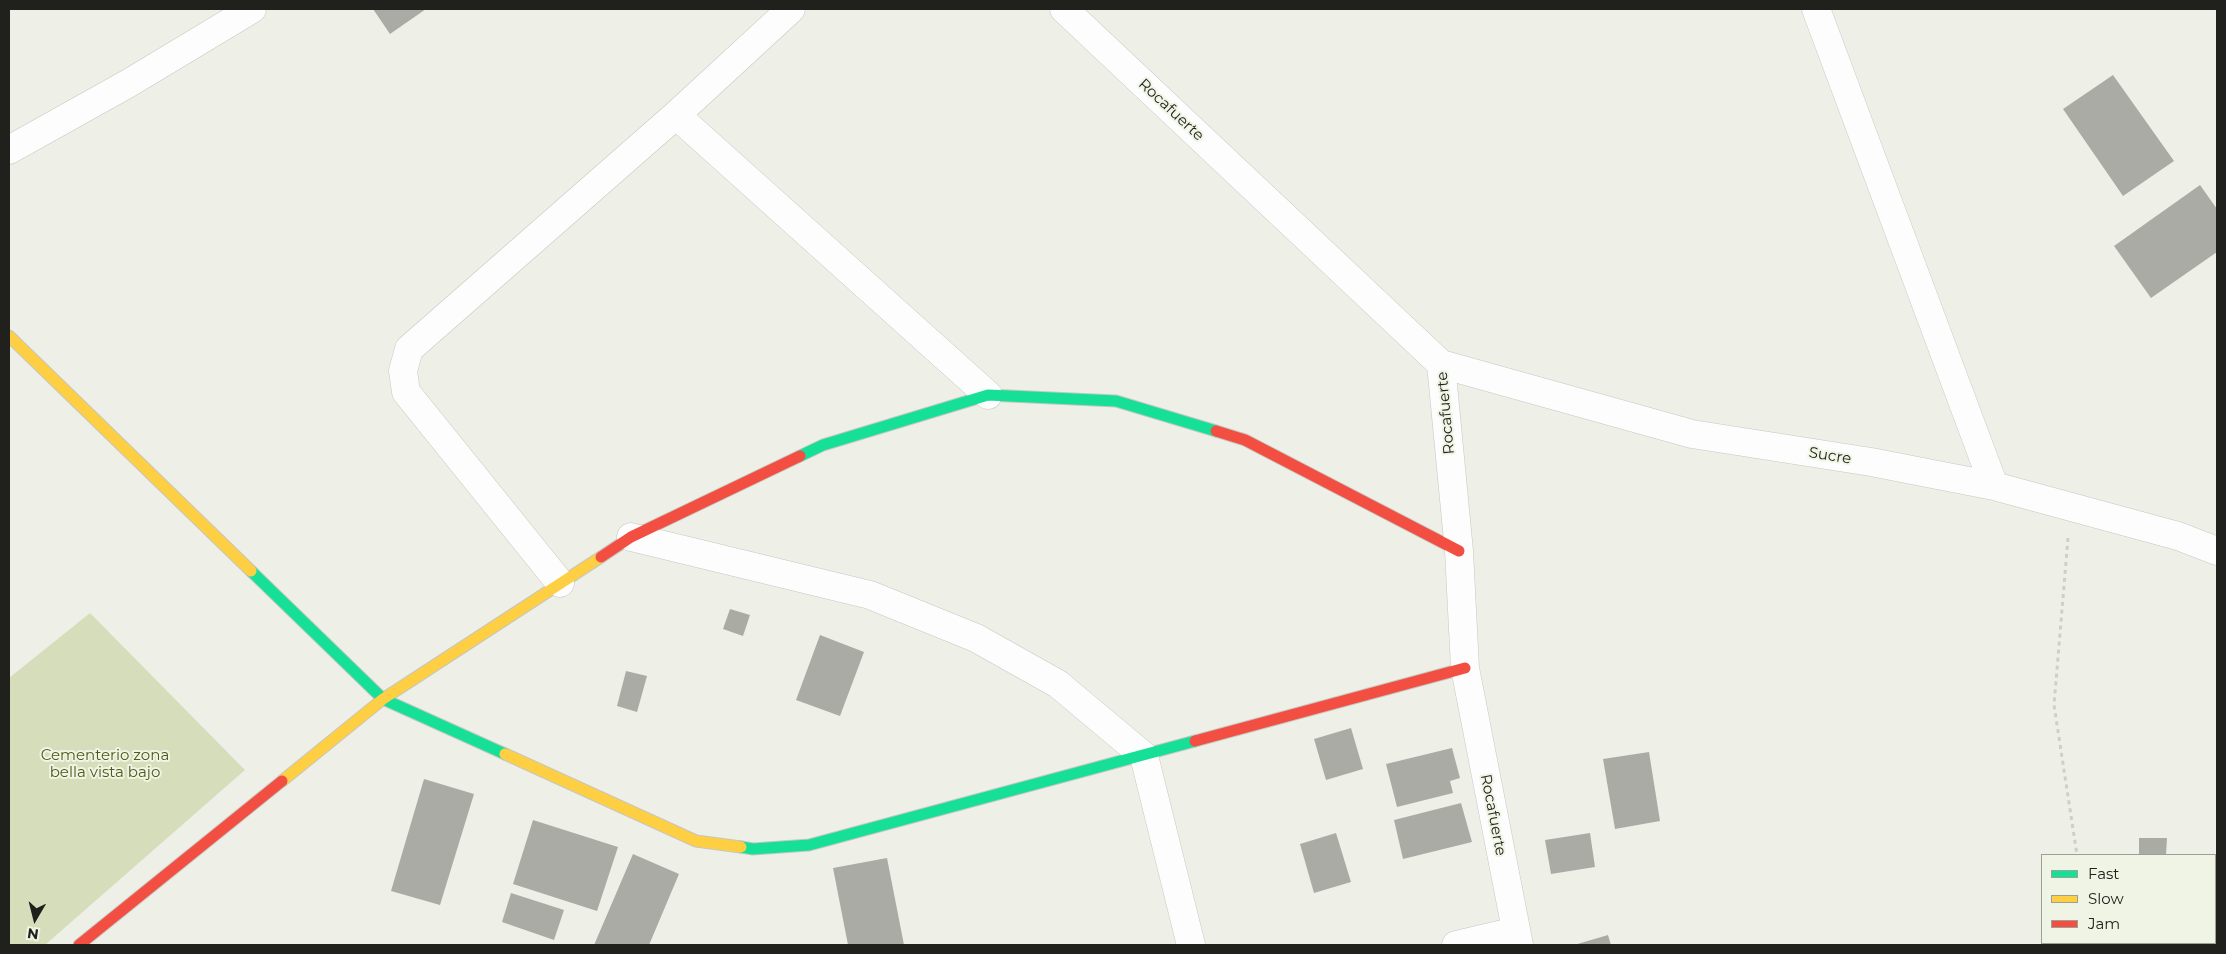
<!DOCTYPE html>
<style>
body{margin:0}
#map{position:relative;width:2226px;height:954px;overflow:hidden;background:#eef0e8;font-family:Montserrat,sans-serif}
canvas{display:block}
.frame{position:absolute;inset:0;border:10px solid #20211c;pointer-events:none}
.legend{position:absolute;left:2041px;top:854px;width:175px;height:90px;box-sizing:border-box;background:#f0f4e4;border:1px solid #9da094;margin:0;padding:6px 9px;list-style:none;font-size:15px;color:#20211c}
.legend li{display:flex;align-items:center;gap:10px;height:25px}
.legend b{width:25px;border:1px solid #9da094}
.north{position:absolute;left:10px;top:894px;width:50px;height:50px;-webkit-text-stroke:4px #f0f4e4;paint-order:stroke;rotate:188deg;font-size:14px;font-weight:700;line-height:20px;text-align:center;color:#20211c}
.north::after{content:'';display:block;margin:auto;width:18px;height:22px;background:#20211c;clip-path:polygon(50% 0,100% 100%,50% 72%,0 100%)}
</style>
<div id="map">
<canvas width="2226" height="954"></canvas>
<div class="frame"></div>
<ul class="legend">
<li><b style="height:6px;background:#16e098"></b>Fast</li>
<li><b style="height:6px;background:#ffcf43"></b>Slow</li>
<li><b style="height:6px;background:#f24e42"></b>Jam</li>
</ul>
<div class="north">N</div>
</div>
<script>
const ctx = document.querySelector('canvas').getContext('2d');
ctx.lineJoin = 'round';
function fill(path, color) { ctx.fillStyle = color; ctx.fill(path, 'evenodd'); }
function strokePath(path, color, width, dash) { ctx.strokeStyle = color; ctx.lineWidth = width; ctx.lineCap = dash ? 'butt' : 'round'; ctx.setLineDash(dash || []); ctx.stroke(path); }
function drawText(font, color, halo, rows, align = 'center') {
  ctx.font = font + ' Montserrat,sans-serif'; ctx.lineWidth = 4; ctx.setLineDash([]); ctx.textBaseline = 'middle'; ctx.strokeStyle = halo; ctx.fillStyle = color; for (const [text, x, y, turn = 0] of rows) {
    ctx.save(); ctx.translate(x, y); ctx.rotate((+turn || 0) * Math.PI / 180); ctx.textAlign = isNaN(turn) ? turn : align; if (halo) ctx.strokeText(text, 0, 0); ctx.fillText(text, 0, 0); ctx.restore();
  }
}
fill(new Path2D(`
 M 90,613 L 245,770 L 45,945 L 11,945 L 9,944 L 9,678 Z`), '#d6ddbb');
fill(new Path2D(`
 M 373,9 L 426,9 L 390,34 Z
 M 2113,75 L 2174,161 L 2123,196 L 2063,109 Z
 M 2200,185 L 2217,209 L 2217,252 L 2151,298 L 2114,246 Z
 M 730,609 L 750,615 L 743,636 L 723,629 Z
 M 820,635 L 864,652 L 840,716 L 796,700 Z
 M 626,671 L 647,676 L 637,712 L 617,706 Z
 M 1351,728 L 1363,769 L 1326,780 L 1314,739 Z
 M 1452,748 L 1460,778 L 1450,781 L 1453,793 L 1397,807 L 1386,764 Z
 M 1649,752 L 1660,821 L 1615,829 L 1603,759 Z
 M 424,779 L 474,794 L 440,905 L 391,891 Z
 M 1461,803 L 1472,842 L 1403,859 L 1394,820 Z
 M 533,820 L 618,847 L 597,911 L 513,884 Z
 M 1336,833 L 1351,882 L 1314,893 L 1300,844 Z
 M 1590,833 L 1595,867 L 1551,874 L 1545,840 Z
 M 2139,838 L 2167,838 L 2166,855 L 2139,855 Z
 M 633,854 L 679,874 L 649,945 L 594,945 Z
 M 887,858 L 904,945 L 848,945 L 833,868 Z
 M 511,893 L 564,910 L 554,940 L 502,922 Z
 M 1608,935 L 1611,945 L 1574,945 Z`), '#aaaba5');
const street = new Path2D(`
 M 1064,9 L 1441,364 L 1459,551 L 1465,668 L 1519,945
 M 1816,9 L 1994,486
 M 676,115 L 988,395
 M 9,150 L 129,83 L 252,9
 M 1441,364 L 1692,434 L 1871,462 L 1994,486 L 2178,536 L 2217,551
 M 631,537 L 870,595 L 976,638 L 1058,684 L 1144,756 L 1191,945
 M 560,583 L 406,392 L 403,371 L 409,349 L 676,115 L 791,9
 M 1456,945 L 1515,931`);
const fast = new Path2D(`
 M 800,456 L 823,445 L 988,395 L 1116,401 L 1216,431
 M 251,571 L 383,699 L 505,754
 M 741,847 L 753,849 L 809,845 L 1195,741`);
const slow = new Path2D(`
 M 9,336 L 251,571
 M 505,754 L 696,841 L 741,847
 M 282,781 L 383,699 L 601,557`);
const jam = new Path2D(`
 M 1216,431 L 1245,440 L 1459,551
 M 601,557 L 631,537 L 800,456
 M 1195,741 L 1465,668
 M 79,945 L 282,781`);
strokePath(street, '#c5c7c0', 29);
strokePath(fast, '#c5c7c0', 13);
strokePath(slow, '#c5c7c0', 13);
strokePath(jam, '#c5c7c0', 13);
strokePath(new Path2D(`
 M 2068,538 L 2054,705 L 2077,855
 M 2090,943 L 2091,945`), '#cdcfcc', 3, [4, 4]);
strokePath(street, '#fcfdfc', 28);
strokePath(fast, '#16e098', 11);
strokePath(slow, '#ffcf43', 11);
strokePath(jam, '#f24e42', 11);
drawText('15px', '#20211c', '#f0f4e4', [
 ["Rocafuerte",1171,110,43],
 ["Rocafuerte",1446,413,-95],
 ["Sucre",1830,456,9],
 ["Rocafuerte",1493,815,79]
]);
drawText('15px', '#4f5918', '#f0f4e4', [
 ["Cementerio zona",105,756],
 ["bella vista bajo",105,773]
]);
</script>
